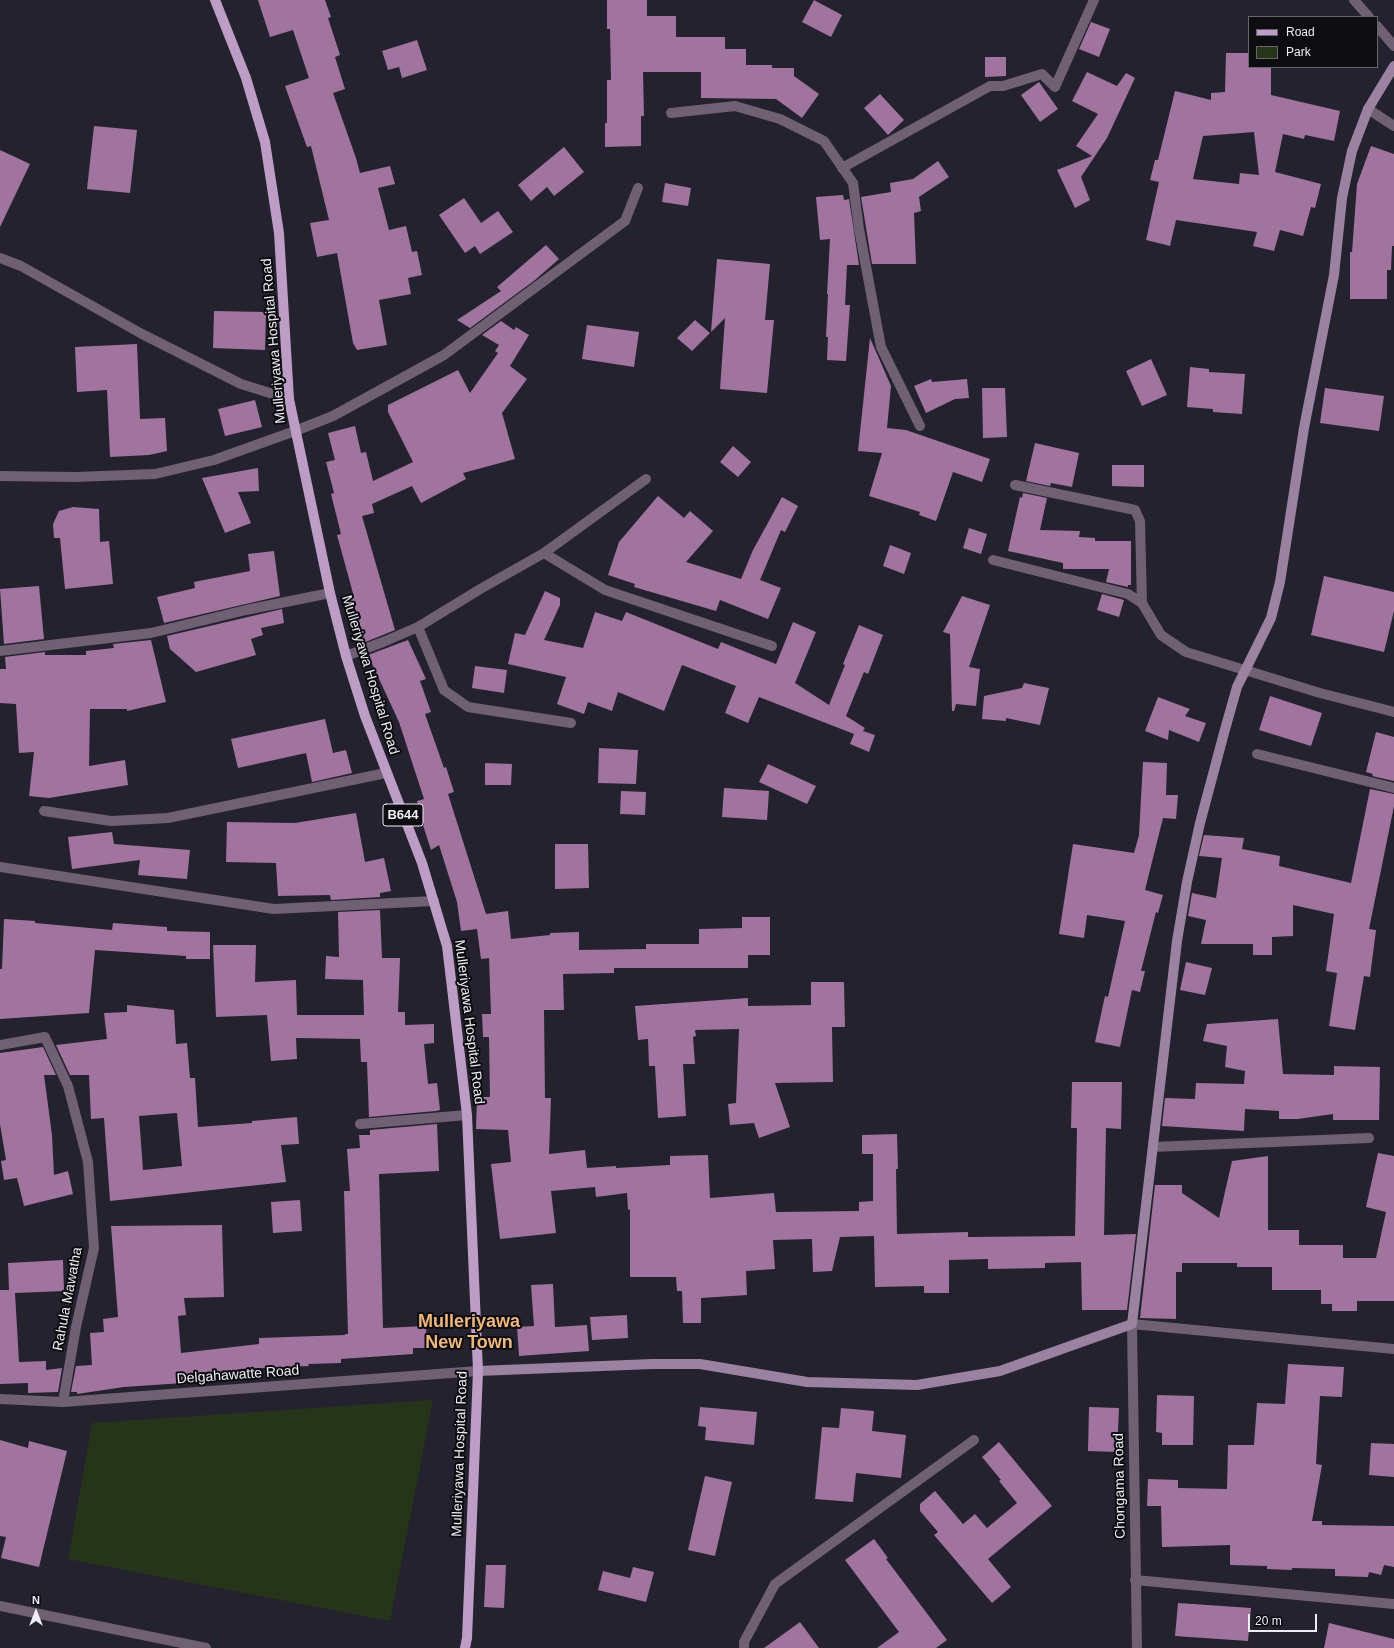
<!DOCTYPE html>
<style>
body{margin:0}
#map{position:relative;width:1394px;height:1648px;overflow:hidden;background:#24222e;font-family:Helvetica,sans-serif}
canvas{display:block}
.legend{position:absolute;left:1248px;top:16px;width:130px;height:52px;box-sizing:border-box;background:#0d0c11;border:1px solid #67666c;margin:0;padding:5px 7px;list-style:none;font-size:12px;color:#edecf4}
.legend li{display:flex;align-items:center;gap:8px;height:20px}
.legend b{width:20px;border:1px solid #67666c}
.north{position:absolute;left:16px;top:1592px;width:40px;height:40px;-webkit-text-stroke:3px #0d0c11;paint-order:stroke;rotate:0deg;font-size:11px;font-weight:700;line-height:16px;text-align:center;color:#edecf4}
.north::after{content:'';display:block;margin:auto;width:14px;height:18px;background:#edecf4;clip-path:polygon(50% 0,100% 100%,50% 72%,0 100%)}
.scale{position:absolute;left:1248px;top:1614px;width:69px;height:18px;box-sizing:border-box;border:2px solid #edecf4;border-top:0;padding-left:5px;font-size:12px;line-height:14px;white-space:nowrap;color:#edecf4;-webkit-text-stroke:3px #0d0c11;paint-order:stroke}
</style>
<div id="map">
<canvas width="1394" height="1648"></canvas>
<ul class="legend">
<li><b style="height:5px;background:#bd9cc5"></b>Road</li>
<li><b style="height:11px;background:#263519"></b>Park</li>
</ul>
<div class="north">N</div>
<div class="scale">20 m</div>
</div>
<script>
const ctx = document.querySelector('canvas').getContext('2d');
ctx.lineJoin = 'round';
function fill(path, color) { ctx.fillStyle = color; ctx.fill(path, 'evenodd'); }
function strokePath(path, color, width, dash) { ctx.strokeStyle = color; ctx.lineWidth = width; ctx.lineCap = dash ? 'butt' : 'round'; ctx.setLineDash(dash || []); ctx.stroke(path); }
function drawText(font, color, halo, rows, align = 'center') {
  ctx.font = font + ' Helvetica,sans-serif'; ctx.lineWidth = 4; ctx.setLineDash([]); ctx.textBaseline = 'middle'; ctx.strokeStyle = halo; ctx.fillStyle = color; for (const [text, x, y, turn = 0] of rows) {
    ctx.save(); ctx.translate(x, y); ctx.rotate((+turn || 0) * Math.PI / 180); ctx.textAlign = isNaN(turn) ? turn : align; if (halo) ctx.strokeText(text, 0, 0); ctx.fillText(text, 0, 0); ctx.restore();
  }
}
fill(new Path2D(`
 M 433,1400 L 390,1621 L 68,1559 L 92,1423 Z`), '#263519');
fill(new Path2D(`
 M 258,0 L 325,0 L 331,17 L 328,18 L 340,55 L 335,57 L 345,89 L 333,93 L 356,158 L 360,173 L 390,166 L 395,184 L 378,188 L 389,230 L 406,226 L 412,252 L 417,251 L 422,275 L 408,278 L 411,294 L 379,300 L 387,345 L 357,350 L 353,343 L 337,253 L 317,257 L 310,223 L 329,220 L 311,146 L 307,147 L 285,86 L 309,78 L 293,30 L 270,37 Z
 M 607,0 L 647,0 L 647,16 L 676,16 L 676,37 L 725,37 L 725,49 L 746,49 L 746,65 L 772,65 L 772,68 L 794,68 L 794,76 L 819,94 L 802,118 L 776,99 L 701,98 L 701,72 L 643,72 L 644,116 L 641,116 L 641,146 L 605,147 L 605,123 L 607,123 L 607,80 L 611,80 L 610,29 L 607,29 Z
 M 814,0 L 842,15 L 831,37 L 802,22 Z
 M 1091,22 L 1110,29 L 1099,57 L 1079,49 Z
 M 417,40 L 427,70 L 402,78 L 399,67 L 388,70 L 382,51 Z
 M 1226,53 L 1249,53 L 1249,67 L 1271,67 L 1271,95 L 1340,111 L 1334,141 L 1305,135 L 1304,139 L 1283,134 L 1275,172 L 1321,184 L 1315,208 L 1311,207 L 1303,236 L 1280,230 L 1274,251 L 1253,246 L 1257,232 L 1176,220 L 1170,246 L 1146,240 L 1159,182 L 1150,180 L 1155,160 L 1158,160 L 1175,91 L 1211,100 L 1211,93 L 1225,92 ZM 1254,132 L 1259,175 L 1240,173 L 1239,184 L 1193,179 L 1203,136 Z
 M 985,57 L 1006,57 L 1006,76 L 985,77 Z
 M 1087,72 L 1117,86 L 1126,73 L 1135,78 L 1107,138 L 1081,177 L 1090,200 L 1075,208 L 1057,170 L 1092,156 L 1076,146 L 1098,114 L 1072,101 Z
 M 1039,82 L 1058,109 L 1040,122 L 1021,95 Z
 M 880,94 L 904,120 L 888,135 L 864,108 Z
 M 94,126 L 137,130 L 130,193 L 87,189 Z
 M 1371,146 L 1394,154 L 1394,246 L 1392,246 L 1391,270 L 1387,270 L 1387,299 L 1350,299 L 1350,252 L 1352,252 L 1357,184 Z
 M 564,147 L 584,172 L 554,196 L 547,187 L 531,201 L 518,185 Z
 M 0,150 L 30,164 L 0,227 Z
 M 938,161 L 949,177 L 919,197 L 921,211 L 914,213 L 916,264 L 872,264 L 861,197 L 891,192 L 890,183 L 913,179 Z
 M 665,183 L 691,188 L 688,206 L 662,202 Z
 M 843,195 L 844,200 L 849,199 L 859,265 L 847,265 L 845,305 L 850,305 L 846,361 L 827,360 L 828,337 L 826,337 L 828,294 L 827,294 L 830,239 L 820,240 L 816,197 Z
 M 464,198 L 481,223 L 498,211 L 513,232 L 480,254 L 475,246 L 465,253 L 439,215 Z
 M 546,245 L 559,259 L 535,280 L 470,328 L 457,320 L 501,291 L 497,287 Z
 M 717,259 L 770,264 L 765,320 L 774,320 L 767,393 L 720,389 L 725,318 L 711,332 Z
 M 214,311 L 266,312 L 265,350 L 213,348 Z
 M 695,320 L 710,333 L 692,351 L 677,338 Z
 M 501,321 L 514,330 L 516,327 L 529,335 L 510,366 L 527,379 L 502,413 L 515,459 L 463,473 L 466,479 L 421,503 L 412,486 L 372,504 L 374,513 L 362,516 L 395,630 L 363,643 L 348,599 L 354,597 L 337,535 L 341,534 L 331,494 L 334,493 L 326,462 L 335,460 L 328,433 L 355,426 L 361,453 L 366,452 L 373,481 L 413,462 L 388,412 L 388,405 L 458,370 L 470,393 L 498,353 L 495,351 L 499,345 L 482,335 Z
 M 587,325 L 639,332 L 634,367 L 582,359 Z
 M 870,338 L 891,386 L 887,428 L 906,430 L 990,459 L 982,482 L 953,472 L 936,521 L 919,515 L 920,512 L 869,496 L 882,453 L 858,451 Z
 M 137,344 L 140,419 L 165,418 L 167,451 L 149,455 L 110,457 L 107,390 L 77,392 L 75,347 Z
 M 1151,359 L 1167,395 L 1142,406 L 1126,371 Z
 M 1190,367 L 1209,369 L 1209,372 L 1245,374 L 1242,414 L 1213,412 L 1213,409 L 1187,407 Z
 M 931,379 L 932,382 L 967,379 L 969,398 L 955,399 L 926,413 L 914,386 Z
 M 982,388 L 1005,388 L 1007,437 L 983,438 Z
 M 1325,388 L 1384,396 L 1379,431 L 1320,423 Z
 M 255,400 L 262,427 L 225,436 L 218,409 Z
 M 1035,443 L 1079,453 L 1072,487 L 1051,483 L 1050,486 L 1026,481 Z
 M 733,446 L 751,462 L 738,477 L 720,462 Z
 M 1112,465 L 1144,465 L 1144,487 L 1112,486 Z
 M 258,468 L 259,491 L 238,492 L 251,523 L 225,533 L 202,478 Z
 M 1023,493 L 1047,498 L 1040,530 L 1080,531 L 1079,537 L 1095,538 L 1095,541 L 1131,541 L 1131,585 L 1128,585 L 1128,587 L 1106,582 L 1109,569 L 1063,569 L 1063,563 L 1008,551 L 1020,497 L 1022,498 Z
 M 658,496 L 684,518 L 690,511 L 713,531 L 686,562 L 741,579 L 753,550 L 782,497 L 798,506 L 785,532 L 781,530 L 760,580 L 781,588 L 768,619 L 720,600 L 716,611 L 634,587 L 635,584 L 608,575 L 619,542 Z
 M 73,507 L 99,509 L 100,542 L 109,541 L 113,584 L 65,589 L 60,538 L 54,538 L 53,524 L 59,511 Z
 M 969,528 L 987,534 L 981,554 L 963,548 Z
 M 890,545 L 911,553 L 904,574 L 883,566 Z
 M 274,551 L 280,596 L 164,623 L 157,597 L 195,588 L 194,582 L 250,571 L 248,554 Z
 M 1324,576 L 1394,592 L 1394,611 L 1384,652 L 1311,635 Z
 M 39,586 L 44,639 L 4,644 L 0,589 Z
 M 545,591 L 560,598 L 560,605 L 544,640 L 583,648 L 595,612 L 622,621 L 626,612 L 718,649 L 721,642 L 776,664 L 793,622 L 816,632 L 795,683 L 829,705 L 845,665 L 843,664 L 859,625 L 883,635 L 868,674 L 864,672 L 846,716 L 865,728 L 863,731 L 875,735 L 869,752 L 850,744 L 854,734 L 759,697 L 748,723 L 725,713 L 736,686 L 682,665 L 664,711 L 618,692 L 612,711 L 588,702 L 584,714 L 557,704 L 566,677 L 508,664 L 515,633 L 525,635 Z
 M 1102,594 L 1124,600 L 1119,617 L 1097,610 Z
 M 962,596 L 990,605 L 969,667 L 980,669 L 976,706 L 956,704 L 954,711 L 952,711 L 950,634 L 943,632 Z
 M 282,609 L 284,623 L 261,628 L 263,635 L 251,639 L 256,655 L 196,672 L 170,649 L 167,636 Z
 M 151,640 L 166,702 L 127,711 L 127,709 L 90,709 L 89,766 L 125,760 L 128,785 L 49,798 L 29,796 L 34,752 L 19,753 L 16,704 L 0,703 L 0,669 L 6,669 L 5,657 L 45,652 L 45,655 L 86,655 L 86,651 L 114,648 L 113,644 Z
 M 408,640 L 426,679 L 420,681 L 431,712 L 425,714 L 444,768 L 446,767 L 454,792 L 448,794 L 486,914 L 508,911 L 511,939 L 550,935 L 550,933 L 579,932 L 579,950 L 646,949 L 646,944 L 699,944 L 699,929 L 742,928 L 742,917 L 770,917 L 770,955 L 748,955 L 748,968 L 614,968 L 614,973 L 563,974 L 564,1010 L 544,1010 L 545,1098 L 551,1098 L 549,1154 L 585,1150 L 587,1168 L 616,1166 L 616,1168 L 670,1165 L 670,1156 L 708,1155 L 710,1198 L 774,1193 L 776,1212 L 859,1211 L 859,1202 L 873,1201 L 873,1154 L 862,1154 L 862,1135 L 897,1134 L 898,1169 L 896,1169 L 897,1234 L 968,1232 L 968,1237 L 1075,1236 L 1077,1128 L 1071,1128 L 1072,1082 L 1122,1082 L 1121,1129 L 1106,1128 L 1104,1235 L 1136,1234 L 1127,1310 L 1082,1310 L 1081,1262 L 1045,1263 L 1045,1268 L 988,1269 L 988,1259 L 949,1260 L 949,1293 L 924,1293 L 924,1286 L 875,1287 L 874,1236 L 840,1237 L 832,1271 L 813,1272 L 812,1239 L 773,1240 L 775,1269 L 746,1271 L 747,1295 L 701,1298 L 701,1323 L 683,1323 L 682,1291 L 677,1291 L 676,1277 L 630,1277 L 630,1209 L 628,1210 L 627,1193 L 596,1197 L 595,1187 L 551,1191 L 556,1233 L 500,1239 L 491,1164 L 511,1162 L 508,1130 L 476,1129 L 477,1097 L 490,1097 L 489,1037 L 483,1037 L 482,1014 L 491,1014 L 489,958 L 481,959 L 477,929 L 461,931 L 457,902 L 439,845 L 431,850 L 423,825 L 424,825 L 417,801 L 424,799 L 399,722 L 368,655 Z
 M 475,666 L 507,670 L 504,693 L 472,688 Z
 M 1024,683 L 1049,688 L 1040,725 L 1006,718 L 1006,721 L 982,719 L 984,696 L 1022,688 Z
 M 1270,696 L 1322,713 L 1311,746 L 1259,730 Z
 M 1158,697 L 1190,709 L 1185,716 L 1206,723 L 1199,742 L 1169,730 L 1168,740 L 1145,731 Z
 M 325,719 L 333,753 L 346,750 L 352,773 L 312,782 L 306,753 L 238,768 L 231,739 Z
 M 1376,732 L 1394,737 L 1394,781 L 1372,776 L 1373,774 L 1366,772 Z
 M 599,748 L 638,750 L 636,784 L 598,783 Z
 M 1143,762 L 1167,763 L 1166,795 L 1178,795 L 1176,819 L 1163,818 L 1145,890 L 1163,895 L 1158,913 L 1156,912 L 1141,971 L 1145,971 L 1140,992 L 1132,990 L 1120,1047 L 1095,1042 L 1105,996 L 1108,997 L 1125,921 L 1087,915 L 1084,938 L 1059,934 L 1073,844 L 1134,853 L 1139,835 Z
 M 485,763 L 512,764 L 511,785 L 485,785 Z
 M 768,764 L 816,786 L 807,804 L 759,782 Z
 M 724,788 L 769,791 L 767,820 L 722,817 Z
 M 1370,789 L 1394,794 L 1394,806 L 1369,929 L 1376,930 L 1370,977 L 1364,976 L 1355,1030 L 1329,1026 L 1337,973 L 1326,971 L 1334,914 L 1293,905 L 1293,936 L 1272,937 L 1272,955 L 1253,955 L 1253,944 L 1201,944 L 1206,920 L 1188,916 L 1192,893 L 1216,898 L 1222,858 L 1199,856 L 1204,835 L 1244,838 L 1242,849 L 1280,856 L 1279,866 L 1351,883 Z
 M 621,791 L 646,792 L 645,815 L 620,814 Z
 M 356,813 L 365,862 L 384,858 L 391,891 L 380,893 L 380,897 L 331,900 L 330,895 L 278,896 L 276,863 L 226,862 L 227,822 L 295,823 Z
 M 112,832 L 114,844 L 190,850 L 187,879 L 138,875 L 140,860 L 72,869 L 68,837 Z
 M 555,844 L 588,844 L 589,888 L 555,889 Z
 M 380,910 L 382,958 L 400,958 L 398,1012 L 405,1012 L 405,1025 L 434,1024 L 434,1043 L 424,1044 L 428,1084 L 437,1083 L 440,1110 L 436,1111 L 369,1117 L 367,1062 L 361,1062 L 360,1039 L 296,1038 L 297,1059 L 271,1061 L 267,1015 L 216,1017 L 213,945 L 256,945 L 255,982 L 296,980 L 297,1015 L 364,1015 L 363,980 L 325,979 L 326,956 L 339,957 L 338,912 Z
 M 4,919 L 35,921 L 35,923 L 112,930 L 113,923 L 167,927 L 167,931 L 210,932 L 210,959 L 186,959 L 186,956 L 95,950 L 89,1013 L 0,1019 L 0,969 L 2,969 Z
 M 1186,962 L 1212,968 L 1205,995 L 1180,990 Z
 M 811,982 L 844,982 L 845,1027 L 832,1027 L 833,1082 L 775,1083 L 790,1127 L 759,1138 L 754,1123 L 730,1125 L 728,1104 L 736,1103 L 739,1029 L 695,1030 L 696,1036 L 693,1037 L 695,1064 L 683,1064 L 686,1116 L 658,1118 L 655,1066 L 649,1066 L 648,1039 L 638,1040 L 635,1006 L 748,998 L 748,1006 L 811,1005 Z
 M 127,1005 L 174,1010 L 176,1044 L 187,1043 L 190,1078 L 195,1078 L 198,1127 L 252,1123 L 252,1121 L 297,1117 L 299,1144 L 281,1145 L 286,1182 L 110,1201 L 104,1118 L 91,1119 L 89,1075 L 70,1075 L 56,1045 L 107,1039 L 104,1013 L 127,1012 ZM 177,1113 L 182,1166 L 143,1170 L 139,1116 Z
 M 1278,1019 L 1283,1074 L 1334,1075 L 1334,1066 L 1380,1067 L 1379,1120 L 1333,1120 L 1333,1114 L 1298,1119 L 1279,1119 L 1279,1111 L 1245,1109 L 1244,1131 L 1162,1126 L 1165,1098 L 1195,1099 L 1196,1083 L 1244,1084 L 1245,1071 L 1225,1067 L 1227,1046 L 1203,1041 L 1207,1024 Z
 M 43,1047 L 56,1075 L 44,1075 L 52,1135 L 54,1175 L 68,1171 L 73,1194 L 24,1206 L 17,1178 L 4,1180 L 1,1161 L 6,1160 L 0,1124 L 0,1053 Z
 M 437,1124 L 439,1171 L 379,1174 L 383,1328 L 426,1326 L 427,1348 L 413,1348 L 413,1354 L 341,1359 L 341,1363 L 308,1364 L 309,1366 L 239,1369 L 240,1371 L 212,1374 L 213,1381 L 124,1387 L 77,1394 L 77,1392 L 71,1392 L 76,1366 L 92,1365 L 90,1333 L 104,1332 L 103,1319 L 118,1317 L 111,1226 L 222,1225 L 224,1297 L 184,1298 L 186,1315 L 178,1316 L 181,1353 L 259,1344 L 259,1338 L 345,1335 L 345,1334 L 348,1334 L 344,1191 L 350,1191 L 347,1149 L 360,1148 L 359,1135 L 370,1135 L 370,1130 Z
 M 1378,1153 L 1394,1156 L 1394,1301 L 1357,1301 L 1357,1311 L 1332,1311 L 1332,1304 L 1321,1304 L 1321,1290 L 1272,1290 L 1272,1267 L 1237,1267 L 1237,1263 L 1182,1263 L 1182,1272 L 1176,1272 L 1176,1319 L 1140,1318 L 1155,1185 L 1182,1185 L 1182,1193 L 1219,1218 L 1232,1161 L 1268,1156 L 1268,1230 L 1299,1230 L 1299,1245 L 1343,1245 L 1343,1258 L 1376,1258 L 1386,1212 L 1366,1207 Z
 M 300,1200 L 302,1231 L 273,1233 L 271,1202 Z
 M 63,1260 L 64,1291 L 15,1293 L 19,1362 L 46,1361 L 46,1370 L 62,1368 L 58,1392 L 28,1393 L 28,1383 L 0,1384 L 0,1290 L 9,1290 L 8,1263 Z
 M 553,1284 L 555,1327 L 587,1325 L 589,1351 L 519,1356 L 517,1327 L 534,1326 L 531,1285 Z
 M 627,1315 L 628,1338 L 592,1340 L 590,1317 Z
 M 1288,1364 L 1344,1367 L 1342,1397 L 1320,1396 L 1316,1464 L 1322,1465 L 1312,1521 L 1322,1521 L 1322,1525 L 1394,1526 L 1394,1567 L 1384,1565 L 1381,1575 L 1369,1572 L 1368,1577 L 1335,1576 L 1335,1569 L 1292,1568 L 1292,1570 L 1267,1569 L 1267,1566 L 1230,1565 L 1230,1545 L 1162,1547 L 1161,1506 L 1147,1506 L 1148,1479 L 1178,1480 L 1178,1488 L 1227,1489 L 1228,1445 L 1254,1445 L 1257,1403 L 1285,1404 Z
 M 1157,1395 L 1194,1396 L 1193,1445 L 1162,1445 L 1162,1433 L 1156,1432 Z
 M 700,1407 L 757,1412 L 754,1445 L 705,1440 L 706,1427 L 698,1426 Z
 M 1089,1407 L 1119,1408 L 1117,1452 L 1088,1451 Z
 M 841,1408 L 874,1411 L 872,1431 L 906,1435 L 901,1478 L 856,1473 L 853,1502 L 815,1499 L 822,1427 L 839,1428 Z
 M 0,1440 L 28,1448 L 29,1441 L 67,1451 L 39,1567 L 1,1558 L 6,1537 L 0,1536 Z
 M 999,1442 L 1052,1506 L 988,1559 L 1011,1587 L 992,1603 L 934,1535 L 938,1532 L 920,1511 L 920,1504 L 935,1491 L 963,1524 L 975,1514 L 987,1528 L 1017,1503 L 999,1481 L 1001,1480 L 982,1457 Z
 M 1371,1443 L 1394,1444 L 1394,1477 L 1369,1475 Z
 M 705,1476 L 732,1482 L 715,1556 L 688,1550 Z
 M 874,1539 L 888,1558 L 886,1559 L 947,1640 L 936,1648 L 877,1648 L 899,1632 L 845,1560 Z
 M 486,1565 L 506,1565 L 504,1608 L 484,1607 Z
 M 633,1567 L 654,1572 L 646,1602 L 598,1590 L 603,1571 L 630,1578 Z
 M 1178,1603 L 1251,1608 L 1248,1641 L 1175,1636 Z
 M 800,1622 L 819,1648 L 764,1648 Z
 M 1329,1623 L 1394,1639 L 1394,1648 L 1324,1648 Z`), '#a0749f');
strokePath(new Path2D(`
 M 1354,0 L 1369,17
 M 1377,26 L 1394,46
 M 1368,109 L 1394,126
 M 671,113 L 735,106 L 780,119 L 824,141 L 853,183 L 859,229 L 881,347 L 920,426
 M 842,168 L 990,86 L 1003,86 L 1042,74 L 1055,87 L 1094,0
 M 0,258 L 21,266 L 142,334 L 241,384 L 289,399
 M 0,476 L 75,477 L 155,474 L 214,460 L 295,431 L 333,416 L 444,355 L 625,221 L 638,188
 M 1015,485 L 1135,510 L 1140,521 L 1142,603 L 1161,635 L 1186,652 L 1320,693 L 1394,712
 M 544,553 L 605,590 L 772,646
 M 993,560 L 1128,594 L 1142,603
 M 418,627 L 444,690 L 468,707 L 571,723
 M 0,651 L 151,633 L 246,610 L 330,593
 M 346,656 L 383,642 L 418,627 L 482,588 L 544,553 L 646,479
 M 1257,754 L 1394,788
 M 44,811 L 111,821 L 168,818 L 386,773
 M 0,867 L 274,909 L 434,901
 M 0,1045 L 45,1037 L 68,1086 L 88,1162 L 94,1248 L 76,1327 L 63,1402
 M 360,1124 L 467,1115
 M 1153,1147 L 1369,1138
 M 0,1399 L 63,1402 L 478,1371
 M 1135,1580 L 1394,1604
 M 0,1606 L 206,1648
 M 744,1648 L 744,1642 L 775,1584 L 974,1440
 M 1137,1648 L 1132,1324 L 1394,1349`), '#706074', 10);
strokePath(new Path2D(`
 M 478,1371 L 652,1364 L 700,1364 L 807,1382 L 917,1385 L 1000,1371 L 1132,1324 L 1177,941 L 1187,882 L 1200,823 L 1224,733 L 1237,687 L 1271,618 L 1280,582 L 1304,428 L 1334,275 L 1342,198 L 1352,151 L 1368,109 L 1394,66`), '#9c82a1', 10);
strokePath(new Path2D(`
 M 215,0 L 246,78 L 265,142 L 279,233 L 289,399 L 330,593 L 346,656 L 365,716 L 422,863 L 447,946 L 467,1115 L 478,1371 L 467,1638 L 465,1648`), '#bd9cc5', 10);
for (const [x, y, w] of [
 [403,815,40]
]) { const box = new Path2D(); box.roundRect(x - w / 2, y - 11, w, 22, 3); ctx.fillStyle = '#0d0c11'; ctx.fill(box); strokePath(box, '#edecf4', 1); }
drawText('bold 13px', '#edecf4', null, [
 ["B644",403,815]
]);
drawText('14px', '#edecf4', '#0d0c11', [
 ["Mulleriyawa Hospital Road",274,341,-95],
 ["Mulleriyawa Hospital Road",370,675,73],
 ["Mulleriyawa Hospital Road",469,1022,83],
 ["Rahula Mawatha",68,1299,-79],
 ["Delgahawatte Road",238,1375,-4],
 ["Mulleriyawa Hospital Road",460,1454,-88],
 ["Chongama Road",1120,1486,-91]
]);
drawText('bold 18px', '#efb77c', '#0d0c11', [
 ["Mulleriyawa",469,1322],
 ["New Town",469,1343]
]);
</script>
